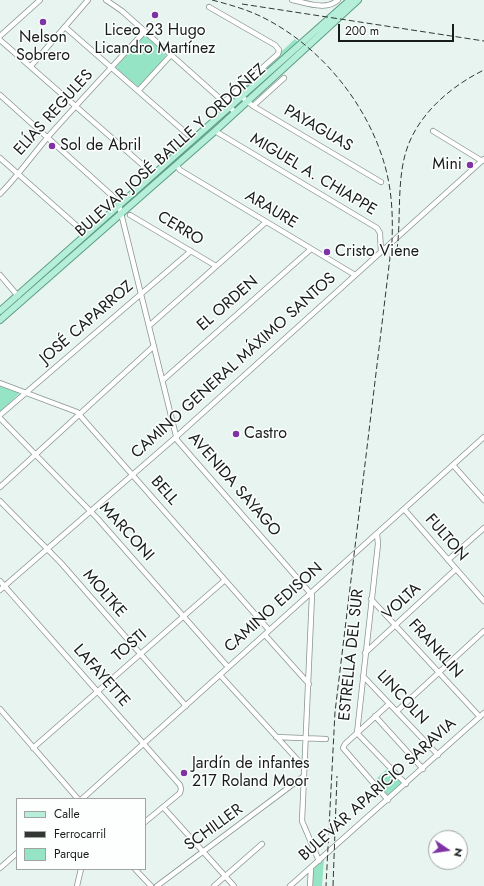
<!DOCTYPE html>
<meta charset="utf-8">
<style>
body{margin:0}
#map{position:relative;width:484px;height:886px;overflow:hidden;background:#e7f4ef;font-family:Jost,sans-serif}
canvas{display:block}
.legend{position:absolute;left:16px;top:798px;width:130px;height:72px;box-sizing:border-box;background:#fcfffe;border:1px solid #a1a4a3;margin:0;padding:5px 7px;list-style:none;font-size:12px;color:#181c1a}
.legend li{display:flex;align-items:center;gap:8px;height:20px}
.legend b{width:20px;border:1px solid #a1a4a3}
.north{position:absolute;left:428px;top:830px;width:40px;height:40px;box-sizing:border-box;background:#fcfffe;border:1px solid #a1a4a3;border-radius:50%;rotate:103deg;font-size:11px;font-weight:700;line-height:16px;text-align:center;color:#181c1a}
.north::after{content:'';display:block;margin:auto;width:14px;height:18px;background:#7f32a4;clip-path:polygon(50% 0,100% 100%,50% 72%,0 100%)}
.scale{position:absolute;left:338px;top:24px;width:116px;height:18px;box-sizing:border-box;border:2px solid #181c1a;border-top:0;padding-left:5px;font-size:12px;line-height:14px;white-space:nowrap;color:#181c1a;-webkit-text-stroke:3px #fcfffe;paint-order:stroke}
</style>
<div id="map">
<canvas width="484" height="886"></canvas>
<ul class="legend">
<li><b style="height:5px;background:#b5eed9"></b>Calle</li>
<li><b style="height:5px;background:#323734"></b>Ferrocarril</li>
<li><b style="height:11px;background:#94e4c5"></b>Parque</li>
</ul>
<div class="north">N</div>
<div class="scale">200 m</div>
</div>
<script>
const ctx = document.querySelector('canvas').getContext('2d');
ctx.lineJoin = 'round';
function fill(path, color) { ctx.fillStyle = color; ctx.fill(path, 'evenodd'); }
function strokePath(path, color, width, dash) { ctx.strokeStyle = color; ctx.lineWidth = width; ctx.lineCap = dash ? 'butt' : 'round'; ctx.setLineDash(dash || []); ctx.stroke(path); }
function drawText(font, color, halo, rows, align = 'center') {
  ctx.font = font + ' Jost,sans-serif'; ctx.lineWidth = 3; ctx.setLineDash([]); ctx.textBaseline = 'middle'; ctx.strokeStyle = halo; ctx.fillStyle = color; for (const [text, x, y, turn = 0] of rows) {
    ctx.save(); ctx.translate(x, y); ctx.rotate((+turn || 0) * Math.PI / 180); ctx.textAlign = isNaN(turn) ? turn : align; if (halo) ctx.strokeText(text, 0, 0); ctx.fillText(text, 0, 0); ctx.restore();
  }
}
fill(new Path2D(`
 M 143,36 L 148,37 L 165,53 L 166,56 L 140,86 L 137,86 L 117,70 L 116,67 Z
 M 295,39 L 298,42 L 235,99 L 232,97 Z
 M 228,112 L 213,129 L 129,202 L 151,180 Z
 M 0,385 L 18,392 L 19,394 L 0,412 Z
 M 388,768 L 402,783 L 388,797 L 374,781 Z
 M 324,859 L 322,886 L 311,886 L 312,870 Z`), '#94e4c5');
const minor = new Path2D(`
 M 106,0 L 122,11 L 235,112
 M 292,0 C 307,3 326,11 338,0
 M 209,7 L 275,45 L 279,50 L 278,54 L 225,101
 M 65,27 L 193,139
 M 0,36 L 40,0
 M 0,40 L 153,174
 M 31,66 L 88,0
 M 138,91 L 171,55
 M 0,95 L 118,201 L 177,440 L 312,595 L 302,821 L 319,861
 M 242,97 L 253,106 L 381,182
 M 253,106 L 284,78
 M 215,131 L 377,228 L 380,233 L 381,252
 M 433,131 L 482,161
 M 0,158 L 86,234
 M 176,165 L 180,170 L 355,275
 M 0,194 C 17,177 31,157 47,138 C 79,102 112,67 145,31
 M 130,215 L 216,266
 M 0,275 L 18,296
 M 150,325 L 266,222
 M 163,380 L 311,249
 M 0,383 L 77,412 L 269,630
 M 0,415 L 191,251
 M 0,418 L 98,519 L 228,667
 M 453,465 L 484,500
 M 0,487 L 154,346
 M 0,501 L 61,563 L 186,706
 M 404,509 L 484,601
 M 377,534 L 378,544 L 357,733 L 406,784
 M 448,560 L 484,528
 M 0,581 L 180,785 L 181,789 L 180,793 L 145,822
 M 0,590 L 176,437 L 484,159
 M 371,599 L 480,717
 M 265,635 L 309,684
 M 365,653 L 456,569
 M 220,675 L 305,768
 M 363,676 L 438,755
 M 0,709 L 78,799
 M 397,711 L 484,631
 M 375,716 L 423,769
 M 276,737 L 326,739
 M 33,748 L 225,580
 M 82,799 L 484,437
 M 388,800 L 343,748 L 345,744 L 389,704
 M 163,807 L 234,886
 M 0,868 L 17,853
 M 135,869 L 151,886
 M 77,886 L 81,869
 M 157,886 L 304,776
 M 214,886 L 262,844
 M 290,886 L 484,713
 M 310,886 L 311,868`);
const major = new Path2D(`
 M 0,311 L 350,0
 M 0,320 L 215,131 L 358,0`);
strokePath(minor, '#89958f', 6);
strokePath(major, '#5e9d85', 8);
strokePath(minor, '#fff', 4.5);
strokePath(major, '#b5eed9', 6);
strokePath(new Path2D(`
 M 212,0 C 231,5 249,10 266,19 C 322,48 368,105 385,166 C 392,191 393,216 392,241 L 335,712 L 326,886
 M 242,4 L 484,41
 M 397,250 C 401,219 397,185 405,155 C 415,117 449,87 484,70
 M 333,886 L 337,776`), '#323734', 1, [6, 3]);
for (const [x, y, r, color] of [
 [155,15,4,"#7f32a4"],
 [43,22,4,"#7f32a4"],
 [52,146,4,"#7f32a4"],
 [470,165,4,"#7f32a4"],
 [327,252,4,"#7f32a4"],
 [236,434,4,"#7f32a4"],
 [184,773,4,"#7f32a4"]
]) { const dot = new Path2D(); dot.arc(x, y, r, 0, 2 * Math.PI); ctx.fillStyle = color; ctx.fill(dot); strokePath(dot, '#fcfffe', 1.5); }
drawText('16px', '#181c1a', '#fcfffe', [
 ["Liceo 23 Hugo",155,31,"center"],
 ["Licandro Martínez",155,49,"center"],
 ["Nelson",43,38,"center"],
 ["Sobrero",43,56,"center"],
 ["Sol de Abril",60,146],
 ["Mini",462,165,"right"],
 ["Cristo Viene",335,252],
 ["Castro",244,434],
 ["Jardín de infantes",192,764],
 ["217 Roland Moor",192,782]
], 'left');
drawText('16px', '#181c1a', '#fcfffe', [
 ["ELÍAS REGULES",54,113,-48],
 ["PAYAGUAS",318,129,30],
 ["BULEVAR JOSÉ BATLLE Y ORDÓÑEZ",171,151,-42],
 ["MIGUEL A. CHIAPPE",313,175,31],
 ["ARAURE",271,210,31],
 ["CERRO",180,229,31],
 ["EL ORDEN",228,304,-41],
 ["JOSÉ CAPARROZ",87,323,-41],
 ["CAMINO GENERAL MÁXIMO SANTOS",234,366,-42],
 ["AVENIDA SAYAGO",234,485,49],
 ["BELL",164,491,49],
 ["MARCONI",126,532,48],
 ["FULTON",446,538,49],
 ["MOLTKE",104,594,49],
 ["VOLTA",402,602,-43],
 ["CAMINO EDISON",274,608,-42],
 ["TOSTI",130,646,-41],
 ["FRANKLIN",435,649,48],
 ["ESTRELLA DEL SUR",352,655,-84],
 ["LAFAYETTE",101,676,49],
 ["LINCOLN",402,698,47],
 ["BULEVAR APARICIO SARAVIA",378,790,-42],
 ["SCHILLER",214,828,-36]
]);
</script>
